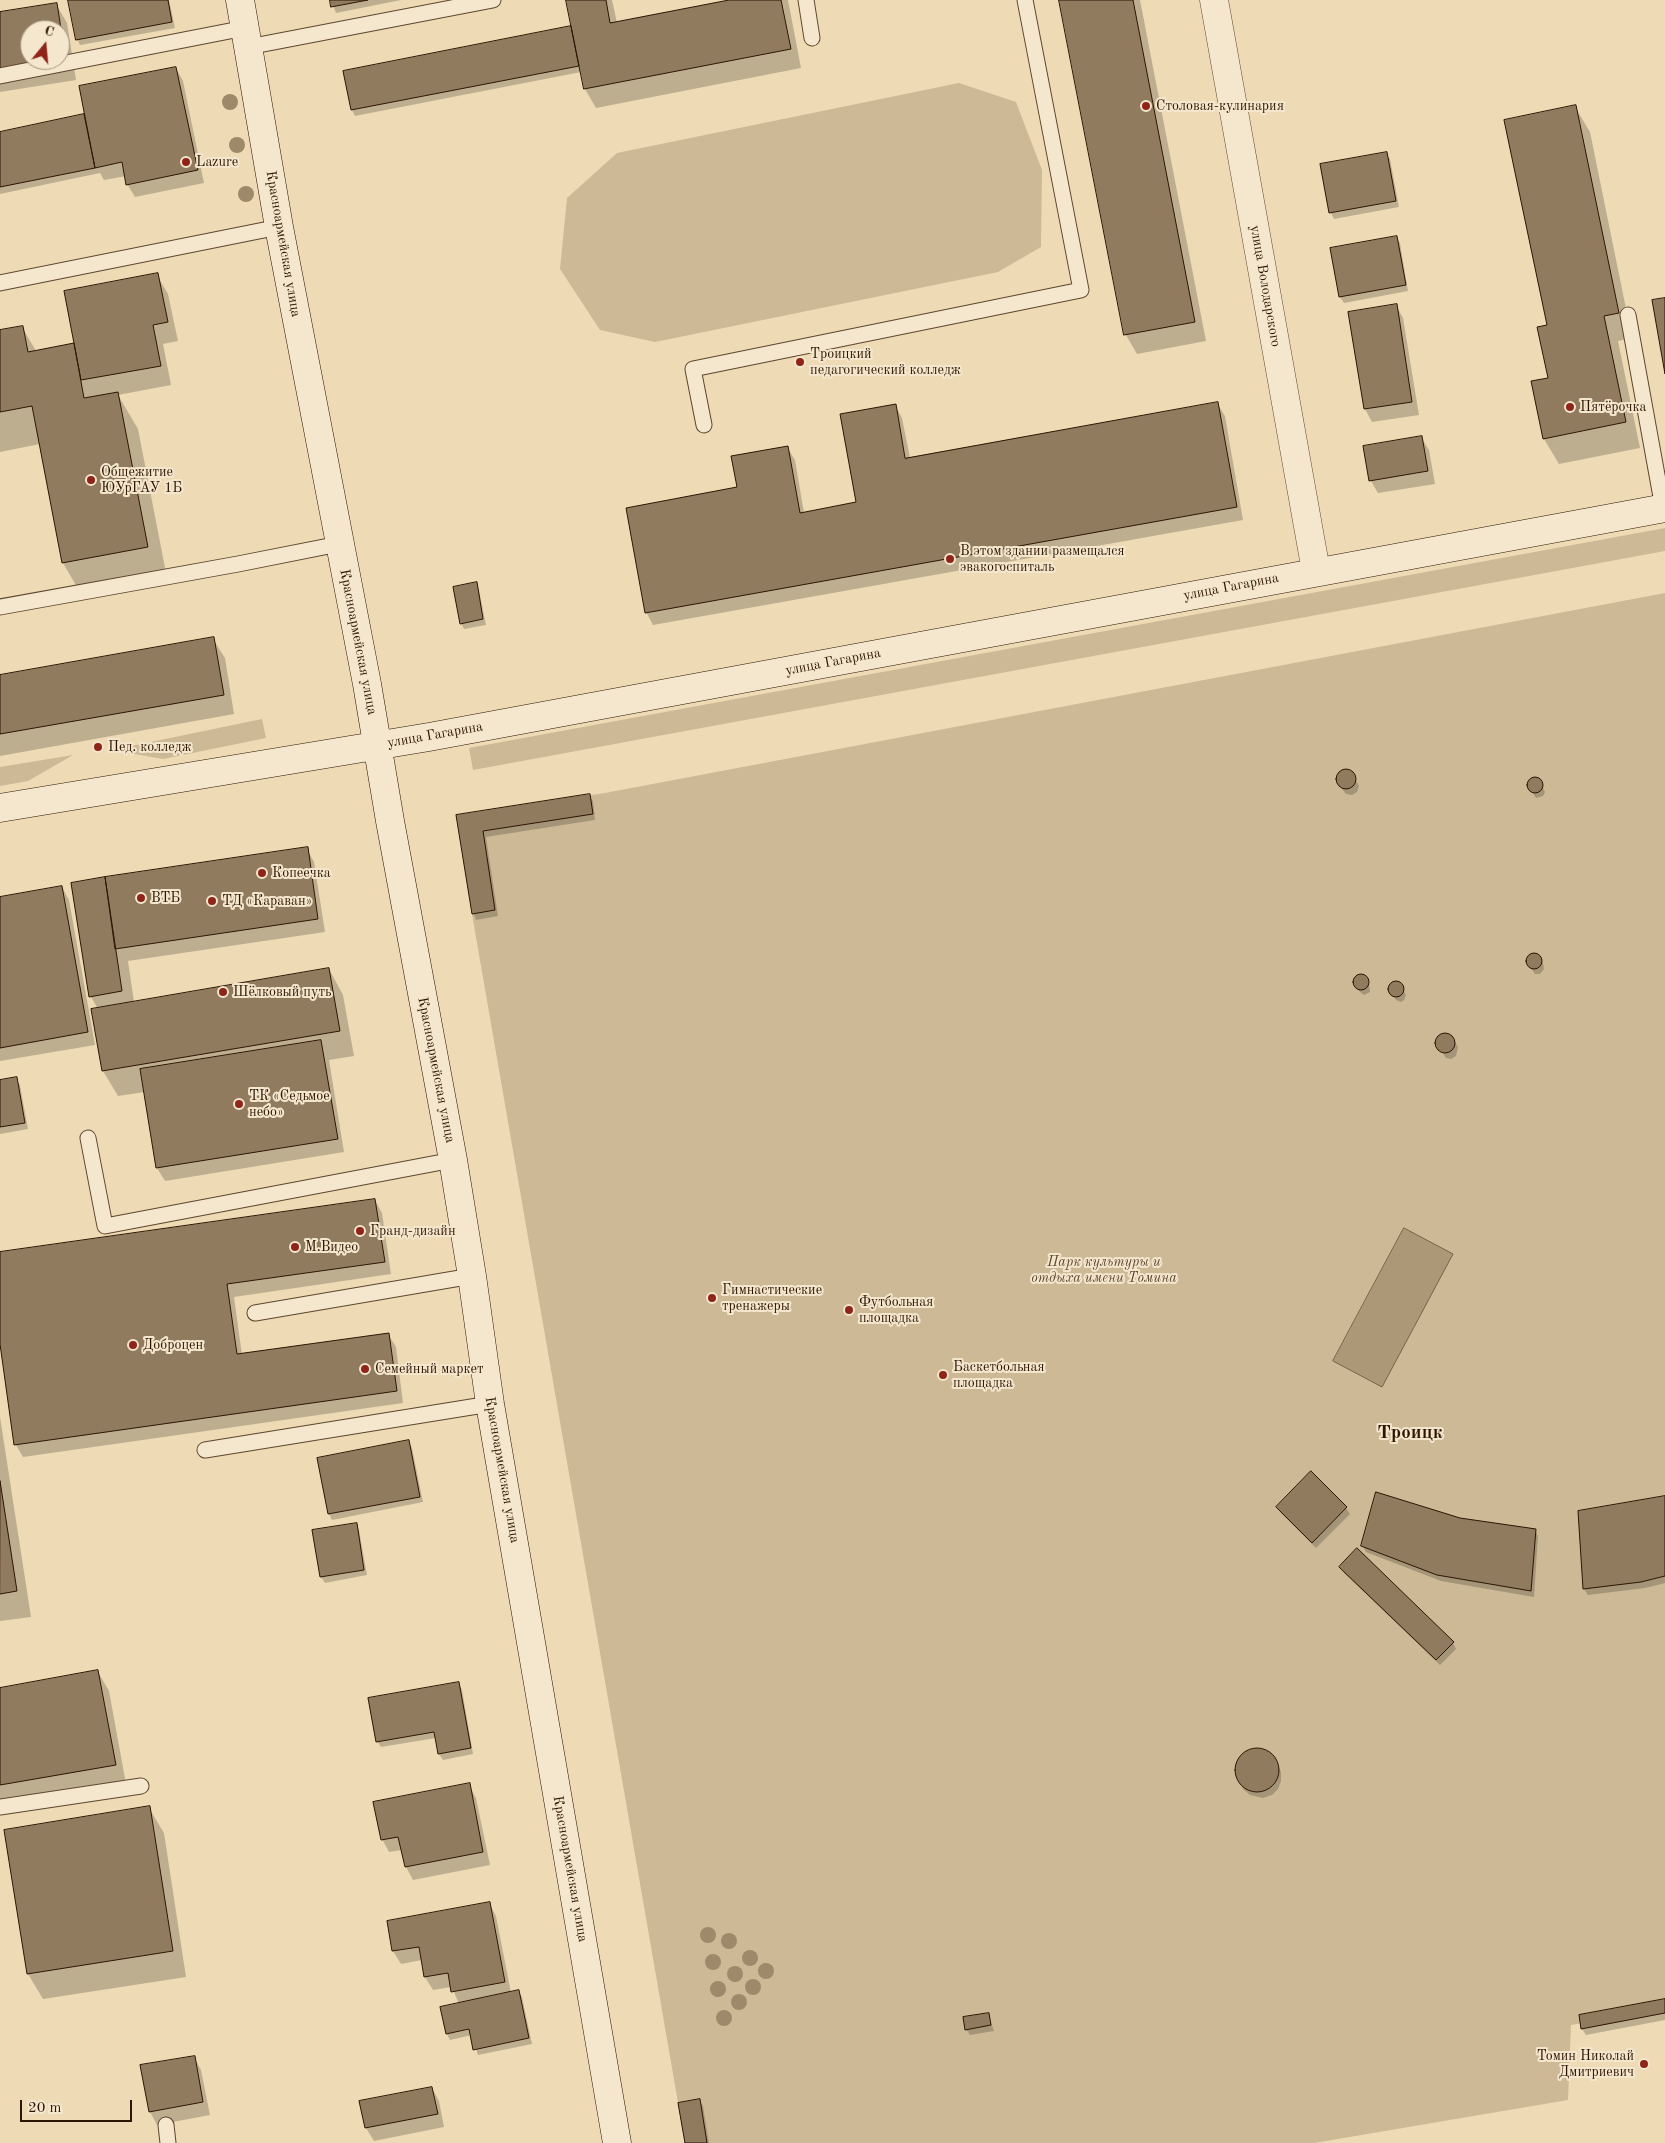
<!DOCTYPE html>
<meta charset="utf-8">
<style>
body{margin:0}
#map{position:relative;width:1665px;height:2143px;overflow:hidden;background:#eedab4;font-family:"Old Standard TT",serif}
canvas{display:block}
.north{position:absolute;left:20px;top:20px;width:50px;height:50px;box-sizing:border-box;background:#f4e7ce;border:1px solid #a4937c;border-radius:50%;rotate:17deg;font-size:14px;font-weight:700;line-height:20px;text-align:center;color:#2d1502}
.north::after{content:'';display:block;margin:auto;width:18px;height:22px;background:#8f2418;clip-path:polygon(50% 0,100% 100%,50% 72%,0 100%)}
.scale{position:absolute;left:20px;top:2100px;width:112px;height:22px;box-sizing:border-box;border:2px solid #2d1502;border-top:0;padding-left:6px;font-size:15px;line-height:18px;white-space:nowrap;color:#2d1502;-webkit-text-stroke:4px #f4e7ce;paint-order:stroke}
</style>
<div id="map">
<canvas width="1665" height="2143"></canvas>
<div class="north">С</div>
<div class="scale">20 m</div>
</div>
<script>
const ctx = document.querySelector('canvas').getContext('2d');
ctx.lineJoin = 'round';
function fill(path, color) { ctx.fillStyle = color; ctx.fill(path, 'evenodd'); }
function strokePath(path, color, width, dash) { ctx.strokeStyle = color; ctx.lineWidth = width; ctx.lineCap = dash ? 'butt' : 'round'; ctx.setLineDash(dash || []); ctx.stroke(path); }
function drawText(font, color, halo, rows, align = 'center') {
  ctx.font = font + ' "Old Standard TT",serif'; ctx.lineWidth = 4; ctx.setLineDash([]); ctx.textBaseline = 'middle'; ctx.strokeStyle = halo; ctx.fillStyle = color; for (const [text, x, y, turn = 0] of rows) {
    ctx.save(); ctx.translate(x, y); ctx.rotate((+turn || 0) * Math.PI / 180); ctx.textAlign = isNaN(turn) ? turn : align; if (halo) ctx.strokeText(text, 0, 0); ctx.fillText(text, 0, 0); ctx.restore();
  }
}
fill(new Path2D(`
 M 959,83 L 1016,102 L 1042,170 L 1041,247 L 998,272 L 655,342 L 600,330 L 560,269 L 567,198 L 617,153 Z
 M 1665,528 L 1665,551 L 473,770 L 469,748 Z
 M 1665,593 L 1665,2009 L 1571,2025 L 1568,2100 L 1314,2143 L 685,2143 L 472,914 L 456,815 L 605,793 Z
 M 262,719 L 266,738 L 163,759 L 112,750 Z
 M 73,755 L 28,781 L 0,786 L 0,767 Z`), '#cdb996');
const water = new Path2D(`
 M 1404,1228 L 1453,1254 L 1382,1387 L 1333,1361 Z`);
fill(water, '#ac9777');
strokePath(water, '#796348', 1);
fill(new Path2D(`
 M 70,0 L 169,0 L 175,28 L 80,45 L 77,39 Z
 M 331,0 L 401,0 L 336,13 Z
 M 567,0 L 612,0 L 617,23 L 735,0 L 788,0 L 801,68 L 596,108 L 585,89 L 581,72 L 355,116 L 352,110 L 571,27 L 573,31 Z
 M 1060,0 L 1140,0 L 1206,341 L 1137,354 L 1126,335 Z
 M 56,4 L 67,23 L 76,80 L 0,92 L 0,13 ZM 30,30 L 60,30 L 60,60 L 30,60 Z
 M 176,68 L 183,81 L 204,183 L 135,197 L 127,184 L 126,176 L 104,180 L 100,173 L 0,194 L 0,133 L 86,115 Z
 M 1575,107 L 1590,132 L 1632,338 L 1618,341 L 1640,448 L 1559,464 L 1544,439 L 1532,382 L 1550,378 L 1548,326 Z
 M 1386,153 L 1390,159 L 1399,207 L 1334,219 L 1331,213 L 1322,165 Z
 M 1396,237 L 1400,243 L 1408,291 L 1344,303 L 1340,297 L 1331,249 Z
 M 157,275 L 168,294 L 178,341 L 163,344 L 171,385 L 118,395 L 138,429 L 168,583 L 84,599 L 63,563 L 40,444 L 0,452 L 0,332 L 22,327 L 36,351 L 73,344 Z
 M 1396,305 L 1403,318 L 1419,415 L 1372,422 L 1365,409 L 1350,313 Z
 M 1217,403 L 1225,416 L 1243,520 L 653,625 L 646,612 L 738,488 L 787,447 L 795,460 L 804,513 L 858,503 L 895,405 L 902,418 L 910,458 Z
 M 1421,437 L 1429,450 L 1435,484 L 1378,493 L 1371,481 Z
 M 476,584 L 479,590 L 486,625 L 464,629 L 461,623 Z
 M 213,639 L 225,658 L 234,714 L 0,756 L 0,677 Z
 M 1346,770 L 1351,772 L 1359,786 L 1357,792 L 1352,795 L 1346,794 L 1338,784 L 1339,775 Z
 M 1534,779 L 1540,781 L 1543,788 L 1545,792 L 1543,796 L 1536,798 L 1529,787 L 1530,781 Z
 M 589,795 L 593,801 L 595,820 L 486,837 L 498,916 L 476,920 L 473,913 L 458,816 Z
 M 307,849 L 314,862 L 325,932 L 128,961 L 134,1002 L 329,969 L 343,995 L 354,1056 L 329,1060 L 344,1152 L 165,1181 L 157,1168 L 145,1092 L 118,1096 L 103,1071 L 98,1009 L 91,997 L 72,884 Z
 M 62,887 L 69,900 L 95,1045 L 0,1061 L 0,898 Z
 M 1536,955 L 1543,963 L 1544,969 L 1540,974 L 1535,974 L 1528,964 L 1528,959 L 1530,956 Z
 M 1360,975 L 1366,978 L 1369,984 L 1370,992 L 1364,995 L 1359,991 L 1354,981 L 1356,978 Z
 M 1396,982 L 1399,983 L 1406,995 L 1404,1000 L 1401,1002 L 1396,1000 L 1390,990 L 1391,984 Z
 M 1442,1035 L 1451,1036 L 1458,1047 L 1456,1056 L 1451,1059 L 1446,1058 L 1437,1044 L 1438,1039 Z
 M 16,1079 L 20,1085 L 28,1129 L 0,1134 L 0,1082 Z
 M 375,1200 L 382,1213 L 391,1274 L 234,1297 L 242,1355 L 388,1334 L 396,1347 L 403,1403 L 23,1457 L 16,1445 L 0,1335 L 0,1253 Z
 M 0,1417 L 31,1617 L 0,1621 Z
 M 409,1442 L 412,1448 L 423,1502 L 332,1520 L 329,1514 Z
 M 1665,1498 L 1665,1583 L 1645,1588 L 1588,1595 L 1584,1589 L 1579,1512 Z
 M 1277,1507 L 1346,1508 L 1350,1514 L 1316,1548 L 1281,1513 Z
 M 1460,1519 L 1535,1530 L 1538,1536 L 1534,1597 L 1441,1581 L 1366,1552 L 1363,1546 Z
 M 356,1524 L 359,1530 L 367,1575 L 325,1583 L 321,1577 Z
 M 1341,1567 L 1453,1643 L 1456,1649 L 1440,1665 L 1344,1573 Z
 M 98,1672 L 109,1691 L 126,1784 L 0,1807 L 0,1689 Z
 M 459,1684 L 462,1690 L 473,1754 L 443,1760 L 439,1754 L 436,1738 L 381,1747 L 377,1741 Z
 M 1253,1750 L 1266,1752 L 1273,1757 L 1281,1772 L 1281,1781 L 1278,1789 L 1272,1795 L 1263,1798 L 1250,1795 L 1243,1789 L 1236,1774 L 1239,1760 L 1245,1753 Z
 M 469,1785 L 476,1798 L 490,1865 L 413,1880 L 406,1867 L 402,1850 L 389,1852 L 382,1839 Z
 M 149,1808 L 164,1833 L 186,1977 L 43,1999 L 28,1974 Z
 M 489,1903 L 496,1916 L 511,1993 L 518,1991 L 522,1997 L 532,2044 L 478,2055 L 472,2035 L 450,2040 L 447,2034 L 459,2004 L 452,1987 L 433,1990 L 425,1977 L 422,1960 L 401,1964 L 393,1951 Z
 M 1665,2000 L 1665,2020 L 1586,2035 L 1582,2029 Z
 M 988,2014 L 994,2031 L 970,2035 L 966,2029 Z
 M 194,2057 L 201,2070 L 210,2115 L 157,2125 L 150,2112 L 142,2066 Z
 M 432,2088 L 439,2101 L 444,2127 L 374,2141 L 366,2128 L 361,2102 Z
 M 699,2100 L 703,2106 L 709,2143 L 686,2143 Z`), '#0003');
const building = new Path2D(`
 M 68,0 L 168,0 L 172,22 L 76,40 Z
 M 330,0 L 368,0 L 331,7 Z
 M 566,0 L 606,0 L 610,23 L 729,0 L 781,0 L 791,49 L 584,89 Z
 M 1059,0 L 1133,0 L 1195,322 L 1124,335 Z
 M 57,3 L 66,61 L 0,71 L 0,12 ZM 30,30 L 60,30 L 60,60 L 30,60 Z
 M 571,26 L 579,66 L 351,110 L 343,71 Z
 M 176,67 L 198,170 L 126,185 L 122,162 L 95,168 L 79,86 Z
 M 1576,105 L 1619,313 L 1604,316 L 1626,422 L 1543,439 L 1531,381 L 1548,378 L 1537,327 L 1547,325 L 1504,120 Z
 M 84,114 L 95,168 L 0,187 L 0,132 Z
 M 1387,152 L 1396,201 L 1329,213 L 1320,164 Z
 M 1397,236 L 1406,285 L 1339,297 L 1330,248 Z
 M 158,273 L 168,322 L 153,325 L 161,366 L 81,380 L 64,291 Z
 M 1665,298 L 1665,374 L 1652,300 Z
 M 1397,304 L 1412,402 L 1364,409 L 1348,312 Z
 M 23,326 L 28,352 L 74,343 L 84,398 L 118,392 L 148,547 L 62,563 L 32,406 L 0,412 L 0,330 Z
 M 1218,402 L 1237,507 L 645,613 L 626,508 L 737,487 L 731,456 L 788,446 L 800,513 L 856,502 L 840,414 L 896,404 L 905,458 Z
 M 1422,436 L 1428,471 L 1369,481 L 1363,446 Z
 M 477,582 L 483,619 L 460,624 L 453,587 Z
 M 214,637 L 224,695 L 0,734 L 0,675 Z
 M1336 779a10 10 0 1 1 20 0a10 10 0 1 1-20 0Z
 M1527 785a8 8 0 1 1 16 0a8 8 0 1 1-16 0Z
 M 590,794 L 593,814 L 483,831 L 495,910 L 472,914 L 456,815 Z
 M 308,847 L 318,919 L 115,949 L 105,877 Z
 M 105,877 L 122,991 L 89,997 L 71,883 Z
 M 62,886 L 88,1032 L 0,1048 L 0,897 Z
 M1526 961a8 8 0 1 1 16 0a8 8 0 1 1-16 0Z
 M 329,968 L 340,1031 L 102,1071 L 91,1009 Z
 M1353 982a8 8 0 1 1 16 0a8 8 0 1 1-16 0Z
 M1388 989a8 8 0 1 1 16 0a8 8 0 1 1-16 0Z
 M1435 1043a10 10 0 1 1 20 0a10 10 0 1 1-20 0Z
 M 321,1040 L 338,1139 L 156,1168 L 140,1069 Z
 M 17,1077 L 25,1123 L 0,1127 L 0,1080 Z
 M 375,1199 L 385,1262 L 227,1284 L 237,1354 L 389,1333 L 397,1391 L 14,1445 L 0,1344 L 0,1252 Z
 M 409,1440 L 420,1497 L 328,1514 L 317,1458 Z
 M 1311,1471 L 1347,1507 L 1312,1543 L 1276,1507 Z
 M 0,1481 L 17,1591 L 0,1594 Z
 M 1376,1492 L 1460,1518 L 1536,1529 L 1531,1591 L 1437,1575 L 1361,1546 Z
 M 1665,1496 L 1665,1576 L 1641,1582 L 1583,1589 L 1578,1511 Z
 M 357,1523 L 364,1570 L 320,1577 L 312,1530 Z
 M 1357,1548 L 1454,1642 L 1436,1660 L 1339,1567 Z
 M 98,1670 L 116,1765 L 0,1785 L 0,1688 Z
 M 459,1682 L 471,1748 L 438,1754 L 434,1732 L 376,1742 L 368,1698 Z
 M1235 1770a22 22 0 1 1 44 0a22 22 0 1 1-44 0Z
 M 470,1783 L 483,1852 L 405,1867 L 398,1837 L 381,1840 L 373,1802 Z
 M 150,1806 L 173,1951 L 27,1974 L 4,1830 Z
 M 490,1902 L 505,1982 L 451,1992 L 448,1973 L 424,1977 L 419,1947 L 392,1951 L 387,1921 Z
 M 519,1990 L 529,2038 L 473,2050 L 469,2029 L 446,2034 L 440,2007 Z
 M 1665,1999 L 1665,2013 L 1581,2029 L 1579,2015 Z
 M 989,2013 L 991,2025 L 965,2030 L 963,2017 Z
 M 195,2056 L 203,2102 L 149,2112 L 140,2065 Z
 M 432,2087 L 438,2114 L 365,2128 L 359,2101 Z
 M 700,2099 L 707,2143 L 685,2143 L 678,2103 Z`);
fill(building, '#917b5f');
strokePath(building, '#2d1502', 1);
const lane = new Path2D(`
 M 806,0 L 812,38
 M 248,47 L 493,0
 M 0,76 L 245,28
 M 0,283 L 279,227
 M 1628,315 L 1663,508
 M 704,425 L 693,369 L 1081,290 L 1025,0
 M 0,607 L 238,564 L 339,544
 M 88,1138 L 105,1226 L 453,1160
 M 255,1313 L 472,1276
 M 205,1450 L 490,1404
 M 0,1807 L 141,1786
 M 166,2125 L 168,2143`);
const street = new Path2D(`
 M 1214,0 L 1316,571`);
const secondary = new Path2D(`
 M 240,0 L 279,227 L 367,684 L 390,821 L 453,1160 L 472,1276 L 490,1404 L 617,2143
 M 0,808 L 429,737 L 1665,508`);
strokePath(lane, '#5d462e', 17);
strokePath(street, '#5d462e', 29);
strokePath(secondary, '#2d1502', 29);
strokePath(lane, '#f4e7ce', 15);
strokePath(street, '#f4e7ce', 28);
strokePath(secondary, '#f4e7ce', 28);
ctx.fillStyle = '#9e896a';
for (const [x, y] of [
 [230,102],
 [237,145],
 [246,194],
 [708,1935],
 [729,1941],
 [750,1958],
 [713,1962],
 [766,1971],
 [735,1974],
 [753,1987],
 [718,1989],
 [739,2002],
 [724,2018]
]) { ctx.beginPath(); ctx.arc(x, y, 8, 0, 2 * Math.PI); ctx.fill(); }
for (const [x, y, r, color] of [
 [1146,106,5,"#8f2418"],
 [186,162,5,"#8f2418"],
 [800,362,5,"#8f2418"],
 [1570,407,5,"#8f2418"],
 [91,480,5,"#8f2418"],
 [950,559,5,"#8f2418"],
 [98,747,5,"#8f2418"],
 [262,873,5,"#8f2418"],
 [141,898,5,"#8f2418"],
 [212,901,5,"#8f2418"],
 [223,992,5,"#8f2418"],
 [239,1104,5,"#8f2418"],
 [360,1231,5,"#8f2418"],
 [295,1247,5,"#8f2418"],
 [712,1298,5,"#8f2418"],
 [849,1310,5,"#8f2418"],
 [133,1345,5,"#8f2418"],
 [365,1369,5,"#8f2418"],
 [943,1375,5,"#8f2418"],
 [1644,2064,5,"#8f2418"]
]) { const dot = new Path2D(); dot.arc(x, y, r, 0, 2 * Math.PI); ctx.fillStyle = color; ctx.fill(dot); strokePath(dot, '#f4e7ce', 2); }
drawText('14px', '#2d1502', '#f4e7ce', [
 ["Столовая-кулинария",1156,106],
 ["Lazure",196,162],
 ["Троицкий",810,354],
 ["педагогический колледж",810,370],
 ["Пятёрочка",1580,407],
 ["Общежитие",101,472],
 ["ЮУрГАУ 1Б",101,488],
 ["В этом здании размещался",960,551],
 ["эвакогоспиталь",960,567],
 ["Пед. колледж",108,747],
 ["Копеечка",272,873],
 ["ВТБ",151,898],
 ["ТД «Караван»",222,901],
 ["Шёлковый путь",233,992],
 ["ТК «Седьмое",249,1096],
 ["небо»",249,1112],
 ["Гранд-дизайн",370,1231],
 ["М.Видео",305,1247],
 ["Гимнастические",722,1290],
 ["тренажеры",722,1306],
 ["Футбольная",859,1302],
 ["площадка",859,1318],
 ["Доброцен",143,1345],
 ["Баскетбольная",953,1367],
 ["площадка",953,1383],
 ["Семейный маркет",375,1369],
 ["Томин Николай",1634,2056,"right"],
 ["Дмитриевич",1634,2072,"right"]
], 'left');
drawText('14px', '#2d1502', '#f4e7ce', [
 ["Красноармейская улица",283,244,80],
 ["улица Володарского",1265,286,80],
 ["улица Гагарина",1231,587,-11],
 ["Красноармейская улица",358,642,79],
 ["улица Гагарина",833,662,-11],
 ["улица Гагарина",435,735,-10],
 ["Красноармейская улица",436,1070,79],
 ["Красноармейская улица",502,1470,80],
 ["Красноармейская улица",570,1869,80]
]);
drawText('italic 14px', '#5d462e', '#f4e7ce', [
 ["Парк культуры и",1104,1262],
 ["отдыха имени Томина",1104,1278]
]);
drawText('bold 19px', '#2d1502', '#f4e7ce', [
 ["Троицк",1410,1433]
]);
</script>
